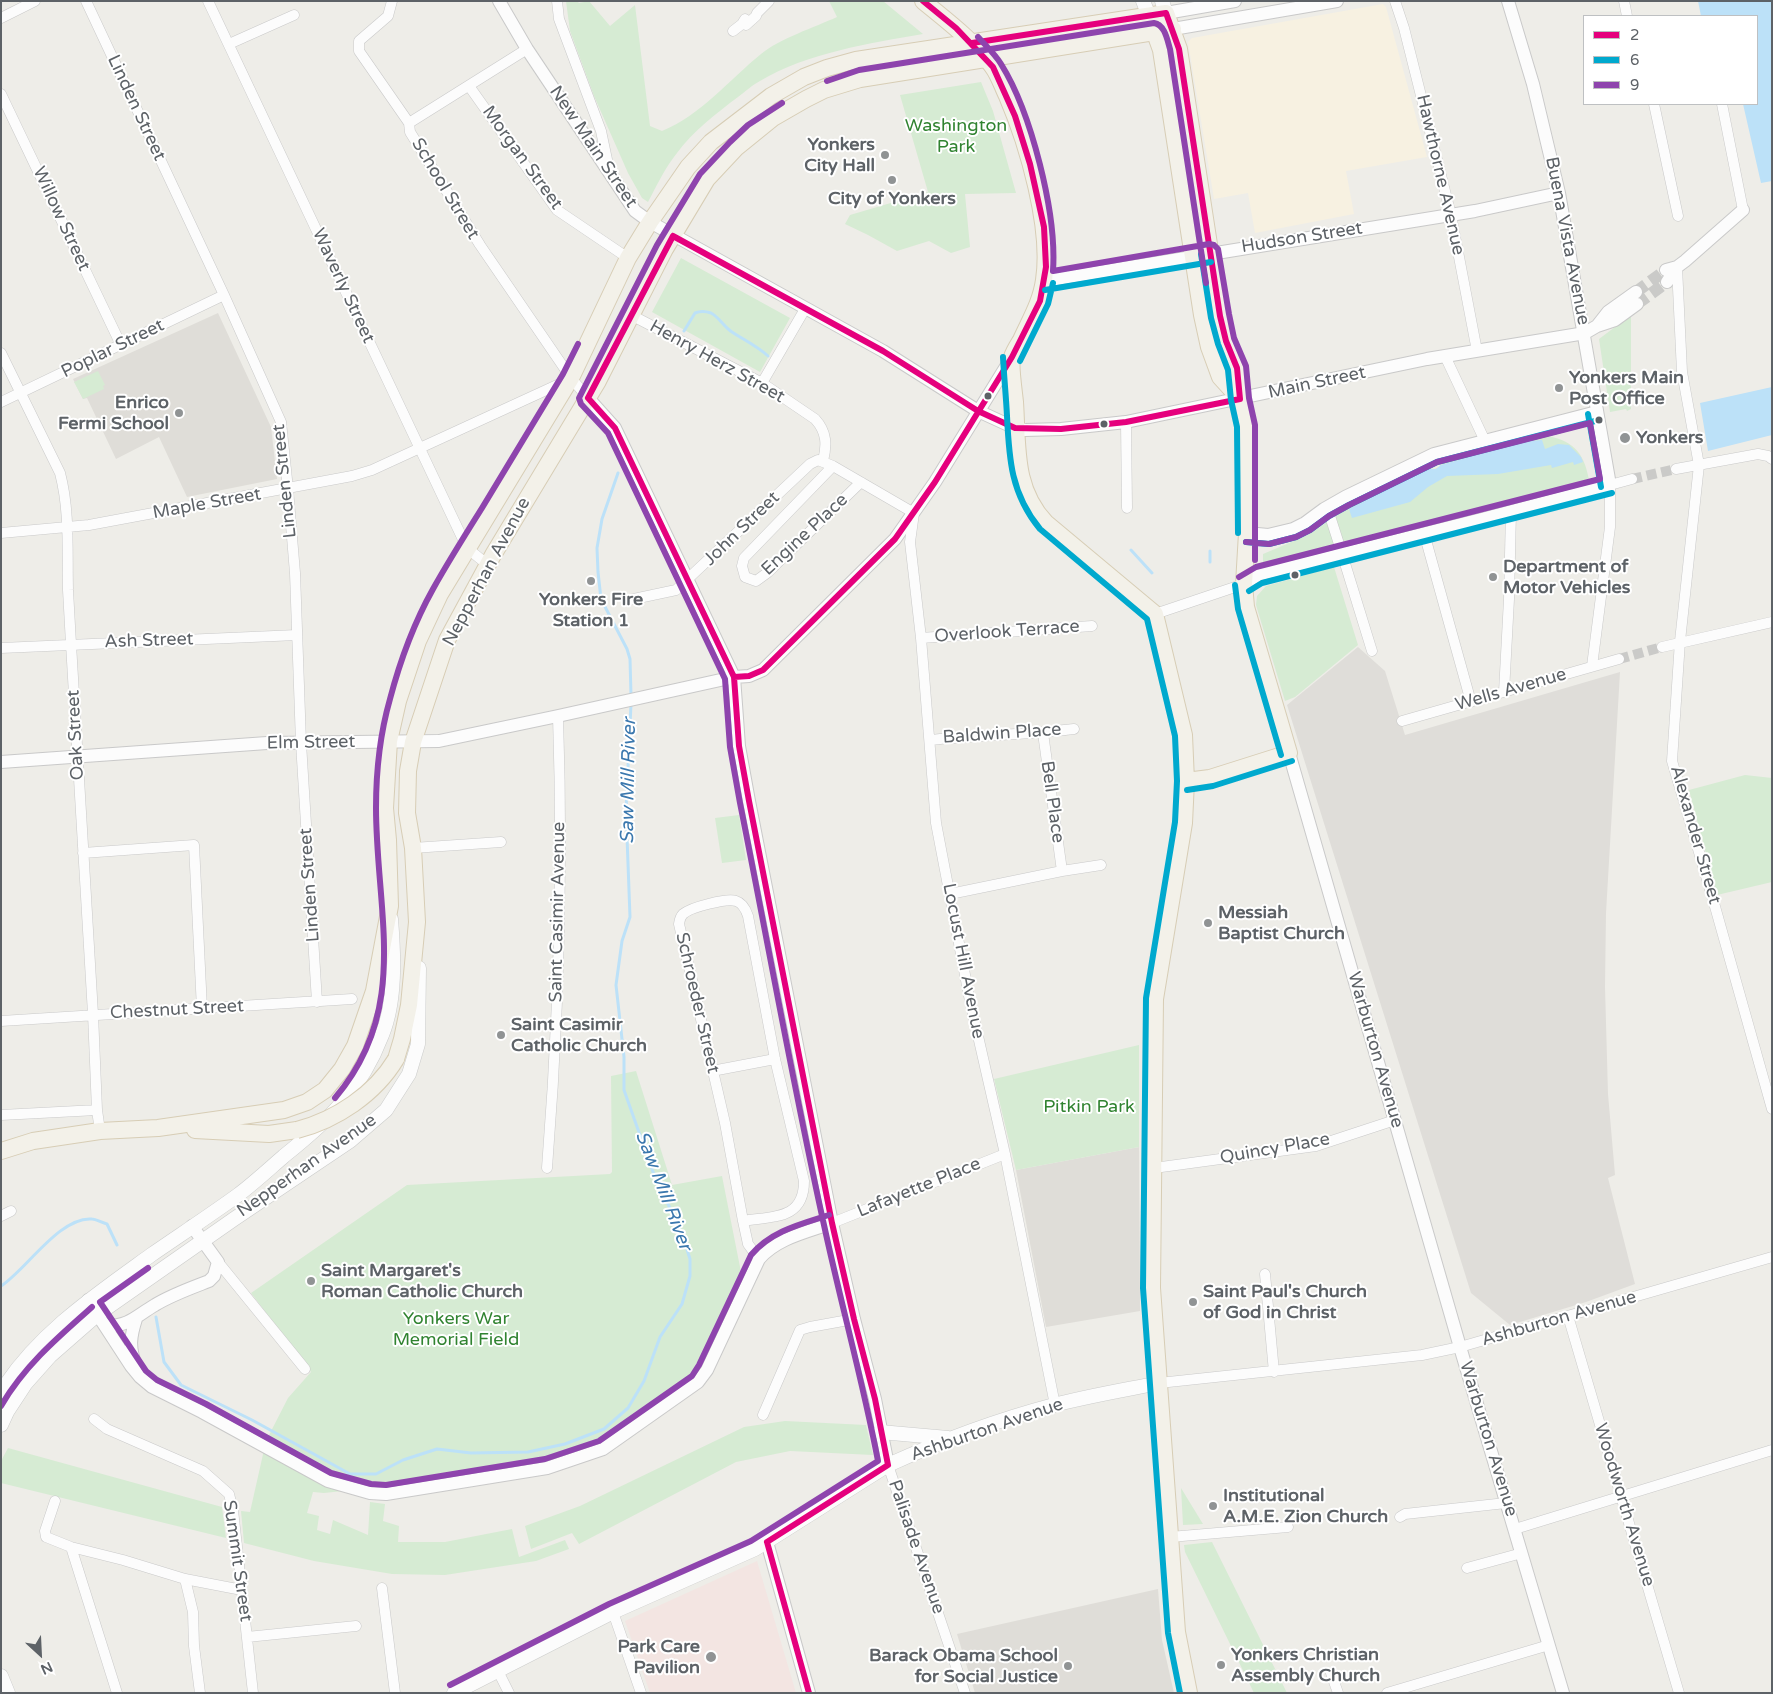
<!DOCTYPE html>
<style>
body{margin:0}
#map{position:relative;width:1773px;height:1694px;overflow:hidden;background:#eeede8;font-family:"Varela Round",sans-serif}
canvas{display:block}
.frame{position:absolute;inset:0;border:2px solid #5d6267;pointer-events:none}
.legend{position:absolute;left:1583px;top:15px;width:175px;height:90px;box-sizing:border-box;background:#fff;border:1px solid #bec0c2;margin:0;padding:6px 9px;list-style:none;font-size:15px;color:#5d6267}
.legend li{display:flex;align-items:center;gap:10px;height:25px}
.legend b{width:25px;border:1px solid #bec0c2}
.north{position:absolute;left:15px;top:1629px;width:50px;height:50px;-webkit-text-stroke:4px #fff;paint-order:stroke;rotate:155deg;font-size:14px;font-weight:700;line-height:20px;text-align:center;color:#5d6267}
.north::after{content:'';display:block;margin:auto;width:18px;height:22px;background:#5d6267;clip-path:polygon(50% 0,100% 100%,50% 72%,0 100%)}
</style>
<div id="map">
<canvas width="1773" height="1694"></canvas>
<div class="frame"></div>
<ul class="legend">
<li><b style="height:6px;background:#e5007d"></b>2</li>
<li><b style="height:6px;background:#00a9ce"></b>6</li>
<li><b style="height:6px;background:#8e44ad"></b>9</li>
</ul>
<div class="north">N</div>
</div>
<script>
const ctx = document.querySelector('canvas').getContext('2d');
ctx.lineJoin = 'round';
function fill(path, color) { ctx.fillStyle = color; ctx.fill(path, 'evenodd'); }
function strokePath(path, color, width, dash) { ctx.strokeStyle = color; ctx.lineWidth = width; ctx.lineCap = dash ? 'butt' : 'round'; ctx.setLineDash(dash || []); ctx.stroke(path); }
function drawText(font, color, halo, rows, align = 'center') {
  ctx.font = font + ' "Varela Round",sans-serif'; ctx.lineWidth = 4; ctx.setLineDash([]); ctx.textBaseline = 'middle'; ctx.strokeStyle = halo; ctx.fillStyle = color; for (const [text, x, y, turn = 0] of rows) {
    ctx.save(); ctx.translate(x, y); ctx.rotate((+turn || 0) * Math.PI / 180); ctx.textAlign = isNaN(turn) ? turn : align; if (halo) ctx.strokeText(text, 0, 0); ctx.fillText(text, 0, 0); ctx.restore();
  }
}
fill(new Path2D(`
 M 1383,4 L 1386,7 L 1427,157 L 1346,171 L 1354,214 L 1255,233 L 1248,193 L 1214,199 L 1188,42 L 1192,38 Z`), '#f7f1e1');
fill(new Path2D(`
 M 1358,647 L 1385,671 L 1405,735 L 1620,672 L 1606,913 L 1605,987 L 1608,1094 L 1615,1175 L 1608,1178 L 1635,1284 L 1586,1302 L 1510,1325 L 1471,1293 L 1287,705 Z`), '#dfddd9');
fill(new Path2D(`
 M 218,313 L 271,427 L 277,479 L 187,497 L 159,437 L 116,459 L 87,398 L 83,399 L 73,379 Z
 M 1139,1147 L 1140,1311 L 1046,1327 L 1016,1170 Z
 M 1158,1589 L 1162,1640 L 1174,1693 L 975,1693 L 957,1634 Z`), '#dfddd8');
fill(new Path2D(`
 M 757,1561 L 796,1693 L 650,1693 L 625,1621 Z`), '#f3e5e2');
fill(new Path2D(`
 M 566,1 L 577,1 L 579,3 L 589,1 L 610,26 L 635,5 L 650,126 L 662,131 C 701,115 729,80 761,54 C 779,39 815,27 837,17 L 829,1 L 883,1 L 923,34 C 870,43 807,53 760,81 C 752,85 745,92 738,97 C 718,112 692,132 677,153 C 665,168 657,185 648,202 L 642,198 L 628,173 L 594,96 L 570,31 Z
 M 981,82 L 993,111 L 1016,193 L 965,194 L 970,247 L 951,253 L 929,241 L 897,251 L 868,235 L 845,224 L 850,215 L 928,192 L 900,95 Z
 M 681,258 L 790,318 L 760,372 L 652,312 Z
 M 1631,315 L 1631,409 L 1627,411 L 1626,409 L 1610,412 L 1599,339 Z
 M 98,371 L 105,385 L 103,386 L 104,389 L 83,399 L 74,382 Z
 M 1543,435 C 1572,440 1584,451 1589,480 L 1263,563 L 1263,554 L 1308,535 L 1348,508 L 1427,467 C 1434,471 1440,468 1443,461 Z
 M 1334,567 L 1358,645 L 1295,697 L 1285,701 L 1256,605 L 1257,596 L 1266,586 Z
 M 1745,775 L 1772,778 L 1772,882 L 1717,895 L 1689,790 Z
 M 739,815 L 746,860 L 722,863 L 715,818 Z
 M 1139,1045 L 1139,1147 L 1016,1170 L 994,1079 Z
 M 636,1071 L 672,1185 L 722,1176 L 741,1272 L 691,1380 L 602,1447 L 537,1467 L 426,1482 L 324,1493 L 313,1492 L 307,1513 L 319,1516 L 317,1530 L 330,1534 L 333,1520 L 368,1535 L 370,1502 L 385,1504 L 383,1521 L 399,1526 L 398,1542 L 445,1542 L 512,1529 L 519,1557 L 565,1540 L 569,1549 L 536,1561 L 445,1575 L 392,1574 L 314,1561 L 244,1543 L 241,1511 L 250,1512 L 266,1441 L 288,1398 L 311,1372 L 251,1293 L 407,1185 L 610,1174 L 612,1172 L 611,1076 Z
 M 785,1421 L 866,1425 L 873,1455 L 790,1451 L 736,1462 L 579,1544 L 572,1533 L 531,1549 L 525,1526 L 580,1506 L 744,1427 Z
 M 8,1448 L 222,1507 L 226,1538 L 1,1483 L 1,1461 Z
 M 1181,1488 L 1203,1524 L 1183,1525 Z
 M 1212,1542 L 1287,1693 L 1254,1693 L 1185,1552 L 1184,1545 Z`), '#d6ebd3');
fill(new Path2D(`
 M 1698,1 L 1772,1 L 1772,181 L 1761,183 L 1743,104 L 1757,104 L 1757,16 L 1701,16 Z
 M 1772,387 L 1772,435 L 1708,451 L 1700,403 Z
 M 1542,440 L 1545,449 L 1558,444 L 1569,445 L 1581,457 L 1583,462 L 1574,465 L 1573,462 L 1552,468 L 1551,465 L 1498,474 L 1447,476 L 1428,487 L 1410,502 L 1352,518 L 1349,509 L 1426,469 L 1436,469 L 1441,465 L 1507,446 L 1529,441 Z`), '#bce1f8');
strokePath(new Path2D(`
 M 684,331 L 695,313 C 700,311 705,311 711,313 C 719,317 724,327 732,332 C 744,340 757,346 768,356
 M 618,473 L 602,519 L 597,548 L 598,572 L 601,599 L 627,649 L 630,659 L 631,695
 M 1131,550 L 1152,573
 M 1210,562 L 1210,551
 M 1,1286 C 26,1270 60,1216 92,1219 C 96,1219 102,1223 107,1224 L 117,1245
 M 156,1317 L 164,1362 L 181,1385 L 252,1420 L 350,1474 L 376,1474 L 403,1460 L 437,1449 L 471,1453 L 528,1452 L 565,1444 L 604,1429 L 628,1408 L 644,1381 L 660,1337 L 682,1304 L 690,1276 L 690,1259 L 682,1234 L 653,1172 L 624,1090 L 624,1057 L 616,985 L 622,941 L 630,917 L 626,810 L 631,704`), '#bce1f8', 3);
strokePath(new Path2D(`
 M 1632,479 L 1676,469
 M 1619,659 L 1662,647`), '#cacac8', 10, [10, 5]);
strokePath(new Path2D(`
 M 1636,292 L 1666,270
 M 1637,304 L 1667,282`), '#cacac8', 12, [12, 6]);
const minor = new Path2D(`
 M 86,1 L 224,295 L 281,422 L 288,489 L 295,573 L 301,743 L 317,1002
 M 208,1 L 467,548 L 488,565
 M 392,1 L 388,16 L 359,41 L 359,51 L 409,123 L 410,132 L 480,245 L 571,378 L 588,398
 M 557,1 L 559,19 L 601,131 L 609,169
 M 1395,1 L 1404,28 L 1451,215 L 1477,351
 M 1624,1 L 1627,16
 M 1,18 L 35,1
 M 742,24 L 746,25 L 756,16 L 757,13 L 769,1
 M 733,31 L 742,24 L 745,19
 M 229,44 L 294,15
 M 469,86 L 557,210 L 628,258
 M 1,94 L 121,345
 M 1654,104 L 1678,216
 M 1722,104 L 1743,210
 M 409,123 L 527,49
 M 1677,267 L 1682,372 L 1699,465 L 1680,641 L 1672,761 L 1714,903 L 1772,1109
 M 631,315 L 762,383 L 815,419 C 827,432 827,445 823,461
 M 1,353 L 60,473 C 70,511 67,551 68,590 C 69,608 70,626 71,644 L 93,1014 L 97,1110 L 100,1131
 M 1445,356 L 1485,441
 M 762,383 L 805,309
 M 1,402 L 224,295
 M 1126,422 L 1127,508
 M 833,466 L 744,558 L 742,566 L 745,577 L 756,581 L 767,573 L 861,482
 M 1676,469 L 1758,454 L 1768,456 L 1772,459
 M 1324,509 L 1330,516 L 1339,544 L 1372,651
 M 1,533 L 89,525 L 352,476 L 372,470 L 568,380
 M 1424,533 L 1471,702
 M 629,600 L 676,590 L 810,464 L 818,460 L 833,466 L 914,513 L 910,542 L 921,638 L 936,823 L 970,1001 L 1005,1154 L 1055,1405
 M 1155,614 L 1244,584
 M 921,638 L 1092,626
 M 1662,647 L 1772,622
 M 1,648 L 297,635
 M 1592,666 L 1610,527 L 1610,485 L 1632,479
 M 1504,692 L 1509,599 L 1511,511
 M 1402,721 L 1619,659
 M 1043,733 L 1062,871
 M 930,740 C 978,735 1026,735 1074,729
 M 413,848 L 501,842
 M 83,853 L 194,845 L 202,1009
 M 950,894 L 1062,871 L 1101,865
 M 1,1021 L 352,999
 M 712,1071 L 775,1059
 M 1,1115 L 97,1110
 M 547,1168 C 559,1018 563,867 558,716
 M 1154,1168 L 1316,1146 L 1395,1120
 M 1,1216 L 11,1211
 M 743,1221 C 773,1216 804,1220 804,1181 L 775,1059 L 748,916 C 746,910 743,903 736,901 C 727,898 691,907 683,914 C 680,917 680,919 679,924 L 725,1123 L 743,1221 L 748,1244 L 759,1259
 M 832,1223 L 1005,1154
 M 218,1262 L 305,1369
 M 1265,1274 L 1274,1372
 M 1568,1316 L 1679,1693
 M 1159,1383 L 1422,1355 L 1460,1347 L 1772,1257
 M 763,1415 L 800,1330 L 810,1327 L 854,1319
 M 94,1419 L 107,1429 L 203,1471 L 229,1494 L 233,1510 L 253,1693
 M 888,1465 L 965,1693
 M 55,1501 L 45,1531 L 46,1537 L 71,1547 L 123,1560 L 185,1579 L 242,1590
 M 1400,1517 L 1405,1514 L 1506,1503
 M 1515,1529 L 1772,1450
 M 1170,1537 L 1288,1527
 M 71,1547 L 117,1693
 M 1467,1568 L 1522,1553
 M 185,1579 L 193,1612 L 194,1646 L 200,1693
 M 382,1588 L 395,1693
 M 613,1612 L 641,1693
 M 247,1637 L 356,1626
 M 498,1671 L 509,1693
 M 1331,1673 L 1338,1693
 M 1387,1693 L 1549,1645`);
const tertiary = new Path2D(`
 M 499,1 L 527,49 L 635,211 L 650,222 L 883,351 L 978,411 L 1015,428 L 1025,430 L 1061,429 L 1126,422 L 1427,359 L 1585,333 L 1597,326 L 1615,320 L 1637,304
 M 1166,13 L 1235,1
 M 1173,29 L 1337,1
 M 1666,270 L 1677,267 L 1685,261 L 1743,210
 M 1044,281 L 1475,211 L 1559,193
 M 1667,282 L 1677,267
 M 1597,326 L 1608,312 L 1636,292
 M 588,398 L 615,428 L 734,677 L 739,746 L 749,801 L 832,1223 L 854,1319 L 875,1399 L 888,1465
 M 1247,533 L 1268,535 L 1293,529 L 1305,523 L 1324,509 L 1345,497 L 1434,454 L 1597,412
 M 1244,584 L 1258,575 L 1482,519 L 1610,485 L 1559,193 L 1533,84 L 1508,1
 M 1289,753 L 1460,1347 L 1563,1693
 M 1,762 L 267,743 L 439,741 L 558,716 L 734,677 L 749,676 L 763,670 L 895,539 L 935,482 L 1012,357
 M 88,1300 L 131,1366 L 140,1377 L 152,1387 L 202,1412 L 328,1481 L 370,1493 L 386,1494 L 547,1468 L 603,1449 L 698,1382 L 707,1370 L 759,1259 C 777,1238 807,1232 832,1223
 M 136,1319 C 130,1338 129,1347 136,1366
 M 106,1326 C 130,1326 136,1316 155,1305 C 171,1295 191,1288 209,1281 L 214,1276 L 218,1262 L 192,1226
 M 767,1542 L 809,1693`);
const secondary = new Path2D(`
 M 1143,1 L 1149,16
 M 1162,1 L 1166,13
 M 1,1392 C 37,1334 97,1294 151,1255 C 180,1235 209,1216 238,1195 C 254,1183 269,1169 284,1156 C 329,1120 361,1090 382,1035 C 396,1001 394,955 391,919
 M 1,1425 L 7,1412 L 26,1383 L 50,1356 L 98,1314 L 234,1219 L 350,1141 L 386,1110 L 409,1074 L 418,1044 L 419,968
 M 880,1432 L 948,1438
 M 1,1676 L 8,1693
 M 454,1693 L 613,1612 L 755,1549 L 888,1465 C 941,1441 997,1420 1054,1405 C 1088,1396 1124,1390 1159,1383`);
const primary = new Path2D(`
 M 923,1 C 947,21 973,40 992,66 C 999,75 1002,86 1007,96 C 1028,145 1052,228 1044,280 C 1041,302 1030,320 1021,340 C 1018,345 1014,351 1012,357 C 1010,366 1014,392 1015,402 C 1018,446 1013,488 1046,523 L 1155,614 L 1184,735 L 1186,781 L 1184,823 L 1155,999 L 1152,1288 L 1177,1632 L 1189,1693
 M 1151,22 L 1161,50 L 1202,315 L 1209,347 L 1220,377 L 1240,399
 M 396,1059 L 402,1039 L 409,1005 L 417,922 L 413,848 L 407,813 L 408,771 L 413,742 L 447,640 L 493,555 L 598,381 L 665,249 L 707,179 L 736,148 L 773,118 L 806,99 L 824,90 L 860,79 L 1173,29
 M 195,1130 L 269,1134 L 297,1130
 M 1,1151 L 33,1141 L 100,1131 L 158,1128 L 284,1110 L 307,1102 L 325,1090 L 342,1069 L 355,1046 L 374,991 L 390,906 L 388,840 L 385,808 L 389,741 L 398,701 L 418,641 L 440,594 L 571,378 L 628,258 L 650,222 L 688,167 L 711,142 L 771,96 L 804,77 L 827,68 L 856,60 L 1166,13 L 1179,49 L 1220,316 L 1226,341 L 1237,368 L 1240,399 L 1246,426 L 1247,533 L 1244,584 L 1246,607 L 1289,753 L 1210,778 L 1186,781`);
strokePath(minor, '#c9c9c9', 11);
strokePath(tertiary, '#c9c9c9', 14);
strokePath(secondary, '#cacbca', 15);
strokePath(primary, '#d7cdb5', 18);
strokePath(minor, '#fcfcfc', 10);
strokePath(tertiary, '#fcfcfc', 12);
strokePath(secondary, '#fcfcfc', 14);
strokePath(primary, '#f3f1e9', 16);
const primaryBridge = new Path2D(`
 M 297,1130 C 336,1120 375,1094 396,1059`);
strokePath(primaryBridge, '#d7cdb5', 18, []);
strokePath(primaryBridge, '#f3f1e9', 16);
strokePath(new Path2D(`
 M 1166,13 L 1179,49 L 1220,316 L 1226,341 L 1237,368 L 1240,399
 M 972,43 L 1166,13
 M 673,236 L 883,351 L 978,411 L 1015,428 L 1061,429 L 1126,422 L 1240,399
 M 588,398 L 615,428 L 734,677 L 739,746 L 749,801 L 832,1223 L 854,1319 L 875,1399 L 888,1465
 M 588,398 L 673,236
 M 734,677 L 749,676 L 763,670 L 895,539 L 935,482 L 1012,357 L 1040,301 L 1046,267 L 1044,227 L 1030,164 L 1015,116 L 993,67 L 956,28 L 923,1
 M 767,1542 L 809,1693
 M 767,1542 L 888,1465`), '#e5007d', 6);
strokePath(new Path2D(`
 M 1201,254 L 1211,318 L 1218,344 L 1228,370 L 1231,400 L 1237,427 L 1238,533
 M 1045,290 L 1211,262
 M 1003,357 C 1004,377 1006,396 1007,416 C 1009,459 1011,494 1040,529 L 1147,619 L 1175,736 L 1177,781 L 1175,822 L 1146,998 L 1143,1288 L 1168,1633 L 1180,1693
 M 1020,361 L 1048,304 L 1053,283
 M 1588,414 L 1601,487
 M 1246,542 L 1269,544 L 1296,537 L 1310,530 L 1329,516 L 1349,505 L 1437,462 L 1599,420
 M 1235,585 L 1238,609 L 1281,755
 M 1249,591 L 1262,583 L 1612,493
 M 1187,790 L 1213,786 L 1292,761`), '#00a9ce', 6);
strokePath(new Path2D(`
 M 978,37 C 986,46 995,54 1001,64 C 1031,112 1057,213 1053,271 L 1209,244 L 1214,245 L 1218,249 L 1229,314 L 1234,338 L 1246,366 L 1249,398 L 1255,425 L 1255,560
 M 827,81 L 859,70 L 1154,23 C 1165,25 1167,39 1170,49 L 1206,283
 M 1239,577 L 1256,567 L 1600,479 L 1590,423 L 1437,462 L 1349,505 L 1329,516 L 1310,530 L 1296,537 L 1269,544 L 1246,542
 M 335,1098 C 411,1009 376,912 376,808 C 376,771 380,734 390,699 C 400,661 414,623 433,589 C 448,562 465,535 482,508 C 509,463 536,419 563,374 L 578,344
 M 148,1268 L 100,1302 L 146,1371 L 157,1380 L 206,1404 L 331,1473 L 371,1484 L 386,1485 L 545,1459 L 599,1441 L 692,1376 L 699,1365 L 751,1255 C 771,1231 801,1224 829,1215
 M 1,1406 C 24,1366 58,1337 92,1307
 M 450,1685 L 609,1604 L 751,1541 L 878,1461 C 863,1382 841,1304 824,1225 C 793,1085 768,943 740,803 L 730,747 L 725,679 L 608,433 L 581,404 L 579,398 L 657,245 L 700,174 L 730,142 L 748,125 L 782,103`), '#8e44ad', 6);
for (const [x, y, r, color] of [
 [885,155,5,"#909394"],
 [892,180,5,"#909394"],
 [1559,388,5,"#909394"],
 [988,396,4.5,"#5d6267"],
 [179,413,5,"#909394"],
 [1599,420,4.5,"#5d6267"],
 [1104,424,4.5,"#5d6267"],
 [1625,438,6,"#909394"],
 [1295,575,4.5,"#5d6267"],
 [1493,577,5,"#909394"],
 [591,581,5,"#909394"],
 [1208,923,5,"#909394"],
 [501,1035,5,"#909394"],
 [311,1281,5,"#909394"],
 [1193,1302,5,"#909394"],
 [1213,1506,5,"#909394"],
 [711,1657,6,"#909394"],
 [1221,1665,5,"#909394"],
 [1068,1666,5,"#909394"]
]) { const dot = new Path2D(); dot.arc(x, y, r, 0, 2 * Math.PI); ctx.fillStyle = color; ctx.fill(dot); strokePath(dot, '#fff', 2); }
drawText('18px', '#5d6267', '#fff', [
 ["Linden Street",136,108,65],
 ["New Main Street",593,147,56],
 ["Morgan Street",522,158,54],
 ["Hawthorne Avenue",1440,175,77],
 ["School Street",445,189,59],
 ["Willow Street",61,219,65],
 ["Hudson Street",1302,238,-9],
 ["Buena Vista Avenue",1567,241,79],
 ["Waverly Street",343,286,65],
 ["Poplar Street",113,349,-26],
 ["Henry Herz Street",717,362,29],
 ["Main Street",1317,383,-12],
 ["Linden Street",285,481,-96],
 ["Maple Street",207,504,-10],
 ["John Street",742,529,-44],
 ["Engine Place",805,535,-43],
 ["Nepperhan Avenue",487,572,-62],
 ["Overlook Terrace",1007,632,-4],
 ["Ash Street",149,641,-2],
 ["Wells Avenue",1511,690,-16],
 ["Baldwin Place",1002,734,-4],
 ["Oak Street",76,735,-93],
 ["Elm Street",311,743,-1],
 ["Bell Place",1052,802,82],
 ["Alexander Street",1695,835,74],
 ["Linden Street",310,885,-94],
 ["Saint Casimir Avenue",558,912,-89],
 ["Locust Hill Avenue",963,961,79],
 ["Schroeder Street",697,1003,77],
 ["Chestnut Street",177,1010,-3],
 ["Warburton Avenue",1375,1050,74],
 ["Quincy Place",1275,1149,-10],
 ["Nepperhan Avenue",307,1166,-35],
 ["Lafayette Place",919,1188,-22],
 ["Ashburton Avenue",1559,1319,-16],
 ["Ashburton Avenue",987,1430,-19],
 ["Warburton Avenue",1488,1439,73],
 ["Woodworth Avenue",1624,1505,73],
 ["Palisade Avenue",916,1547,71],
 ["Summit Street",237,1561,82]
]);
drawText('18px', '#308330', '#fff', [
 ["Washington",956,126],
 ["Park",956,147],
 ["Pitkin Park",1089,1107],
 ["Yonkers War",456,1319],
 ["Memorial Field",456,1340]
]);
drawText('bold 18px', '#5d6267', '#fff', [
 ["Yonkers",875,145,"right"],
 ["City Hall",875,166,"right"],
 ["City of Yonkers",892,199,"center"],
 ["Yonkers Main",1569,378],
 ["Post Office",1569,399],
 ["Enrico",169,403,"right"],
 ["Fermi School",169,424,"right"],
 ["Yonkers",1636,438],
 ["Department of",1503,567],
 ["Motor Vehicles",1503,588],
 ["Yonkers Fire",591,600,"center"],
 ["Station 1",591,621,"center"],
 ["Messiah",1218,913],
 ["Baptist Church",1218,934],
 ["Saint Casimir",511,1025],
 ["Catholic Church",511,1046],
 ["Saint Margaret's",321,1271],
 ["Roman Catholic Church",321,1292],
 ["Saint Paul's Church",1203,1292],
 ["of God in Christ",1203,1313],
 ["Institutional",1223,1496],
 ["A.M.E. Zion Church",1223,1517],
 ["Park Care",700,1647,"right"],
 ["Pavilion",700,1668,"right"],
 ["Yonkers Christian",1231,1655],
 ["Assembly Church",1231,1676],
 ["Barack Obama School",1058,1656,"right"],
 ["for Social Justice",1058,1677,"right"]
], 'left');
drawText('italic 19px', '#3b78ae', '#fff', [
 ["Saw Mill River",629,781,-89],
 ["Saw Mill River",663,1191,69]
]);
</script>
